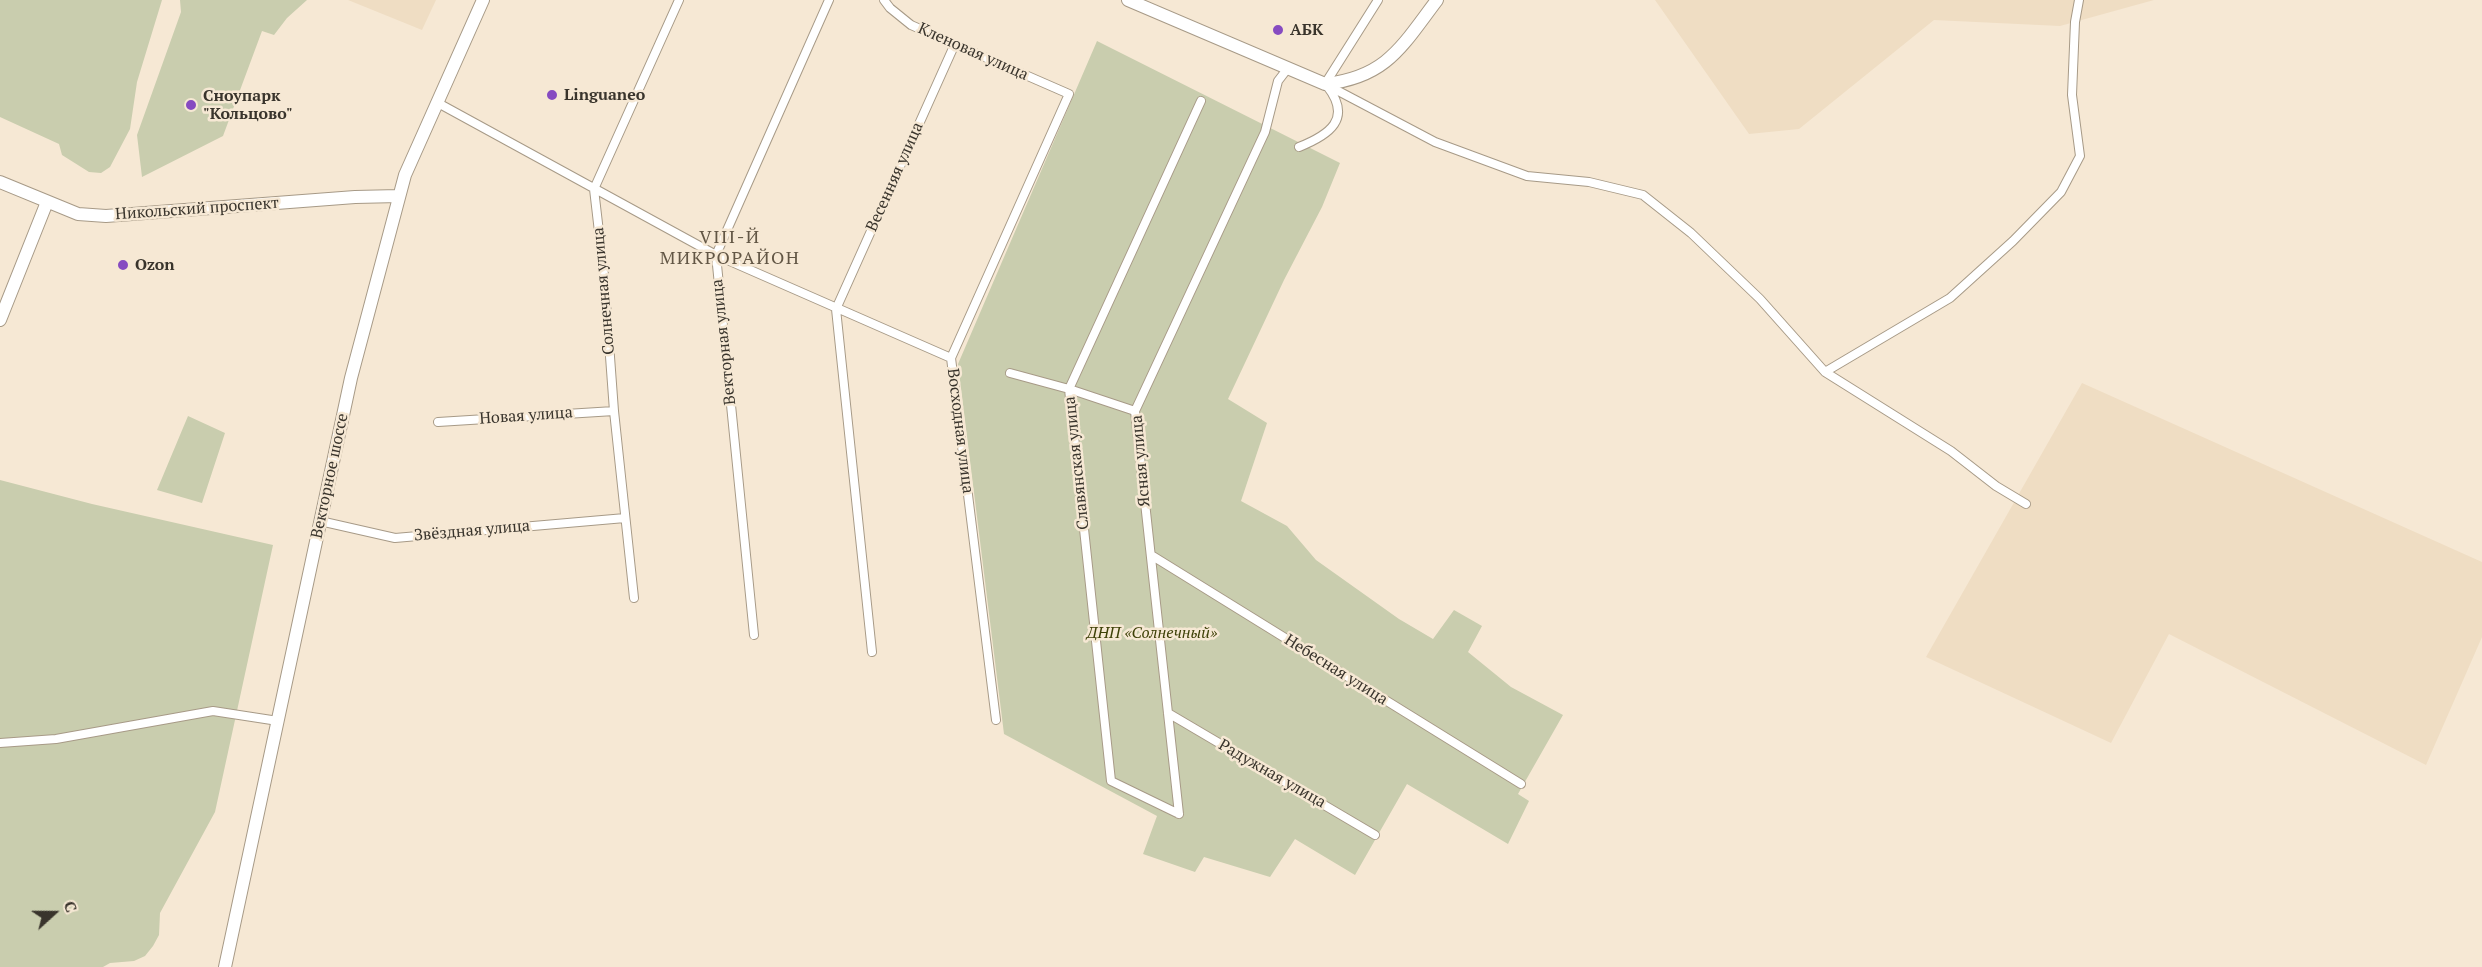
<!DOCTYPE html>
<meta charset="utf-8">
<style>
body{margin:0}
#map{position:relative;width:2482px;height:967px;overflow:hidden;background:#f6e8d4;font-family:"PT Serif",serif}
canvas{display:block}
.north{position:absolute;left:24px;top:883px;width:60px;height:60px;-webkit-text-stroke:4px #f6e8d4;paint-order:stroke;rotate:69deg;font-size:16px;font-weight:700;line-height:24px;text-align:center;color:#39342c}
.north::after{content:'';display:block;margin:auto;width:21px;height:27px;background:#39342c;clip-path:polygon(50% 0,100% 100%,50% 72%,0 100%)}
</style>
<div id="map">
<canvas width="2482" height="967"></canvas>
<div class="north">С</div>
</div>
<script>
const ctx = document.querySelector('canvas').getContext('2d');
ctx.lineJoin = 'round';
function fill(path, color) { ctx.fillStyle = color; ctx.fill(path, 'evenodd'); }
function strokePath(path, color, width, dash) { ctx.strokeStyle = color; ctx.lineWidth = width; ctx.lineCap = dash ? 'butt' : 'round'; ctx.setLineDash(dash || []); ctx.stroke(path); }
function drawText(font, color, halo, rows, align = 'center') {
  ctx.font = font + ' "PT Serif",serif'; ctx.lineWidth = 5; ctx.setLineDash([]); ctx.textBaseline = 'middle'; ctx.strokeStyle = halo; ctx.fillStyle = color; for (const [text, x, y, turn = 0] of rows) {
    ctx.save(); ctx.translate(x, y); ctx.rotate((+turn || 0) * Math.PI / 180); ctx.textAlign = isNaN(turn) ? turn : align; if (halo) ctx.strokeText(text, 0, 0); ctx.fillText(text, 0, 0); ctx.restore();
  }
}
fill(new Path2D(`
 M 348,0 L 436,0 L 422,30 Z
 M 1655,0 L 2154,0 L 2060,26 L 1934,20 L 1799,129 L 1749,134 Z
 M 2082,383 L 2482,562 L 2482,637 L 2426,765 L 2169,634 L 2111,743 L 1926,657 Z`), '#efddc3');
fill(new Path2D(`
 M 0,0 L 162,0 L 137,82 L 130,129 L 110,167 L 101,173 L 89,172 L 62,155 L 59,144 L 0,117 Z
 M 180,0 L 307,0 L 287,18 L 274,35 L 262,31 L 223,136 L 142,177 L 137,135 L 181,12 Z
 M 1097,41 L 1340,163 L 1322,207 L 1284,280 L 1228,399 L 1267,423 L 1241,501 L 1287,526 L 1316,560 L 1399,619 L 1433,639 L 1454,610 L 1482,626 L 1468,652 L 1511,687 L 1563,715 L 1518,794 L 1529,801 L 1508,844 L 1407,784 L 1355,875 L 1295,839 L 1270,877 L 1204,857 L 1195,872 L 1143,854 L 1157,816 L 1004,734 L 958,364 Z
 M 188,416 L 225,433 L 202,503 L 157,490 Z
 M 0,480 L 92,504 L 273,545 L 215,812 L 160,913 L 159,935 L 153,946 L 145,956 L 134,961 L 110,963 L 103,967 L 0,967 Z`), '#c9cdae');
const street = new Path2D(`
 M 884,0 L 890,8 L 911,25 L 1069,94 L 951,358 L 996,720
 M 1325,84 L 1435,142 L 1527,176 L 1589,182 L 1643,195 L 1691,233 L 1760,299 L 1825,372 L 1951,451 L 1996,486 L 2026,504
 M 1325,84 L 1378,0
 M 438,103 L 716,255 L 951,358
 M 1299,147 C 1329,135 1353,119 1327,86
 M 1825,372 L 1950,298 L 2013,241 L 2061,192 L 2080,156 L 2072,95 L 2075,22 L 2079,0
 M 1010,373 L 1069,389 L 1135,411
 M 438,422 L 614,411
 M 320,521 L 395,538 L 625,518
 M 1151,555 L 1521,784
 M 634,598 L 614,411 L 604,275 L 594,189 L 679,0
 M 754,635 L 716,255 L 829,0
 M 872,652 L 836,309 L 954,46
 M 1168,713 L 1375,835
 M 0,743 L 56,739 L 213,711 L 278,721
 M 1179,814 L 1111,781 L 1069,389 L 1201,101
 M 1179,814 L 1135,411 L 1265,132 L 1278,81 L 1288,68`);
const secondary = new Path2D(`
 M 1128,0 L 1325,84 C 1387,77 1402,46 1437,0
 M 0,182 L 78,214 L 106,216 L 355,197 L 399,196
 M 0,320 L 47,202
 M 225,967 L 351,378 L 405,175 L 483,0`);
strokePath(street, '#a79a87', 10);
strokePath(secondary, '#a79a87', 14);
strokePath(street, '#fff', 8);
strokePath(secondary, '#fff', 12);
for (const [x, y, r, color] of [
 [1278,30,6,"#864bc1"],
 [552,95,6,"#864bc1"],
 [191,105,6,"#864bc1"],
 [123,265,6,"#864bc1"]
]) { const dot = new Path2D(); dot.arc(x, y, r, 0, 2 * Math.PI); ctx.fillStyle = color; ctx.fill(dot); strokePath(dot, '#f6e8d4', 2); }
drawText('bold 16px', '#39342c', '#f6e8d4', [
 ["АБК",1290,30],
 ["Linguaneo",564,95],
 ["Сноупарк",203,96],
 ["\"Кольцово\"",203,114],
 ["Ozon",135,265]
], 'left');
drawText('16px', '#39342c', '#f6e8d4', [
 ["Кленовая улица",973,52,24],
 ["Весенняя улица",895,177,-66],
 ["Никольский проспект",197,209,-4],
 ["Солнечная улица",604,291,-95],
 ["Векторная улица",724,342,-96],
 ["Новая улица",526,416,-4],
 ["Восходная улица",960,431,83],
 ["Ясная улица",1141,461,-95],
 ["Славянская улица",1077,463,-96],
 ["Векторное шоссе",330,476,-78],
 ["Звёздная улица",472,531,-5],
 ["Небесная улица",1336,670,32],
 ["Радужная улица",1272,774,30]
]);
drawText('italic 16px', '#3d4007', '#f6e8d4', [
 ["ДНП «Солнечный»",1152,633]
]);
ctx.letterSpacing = '1.5px';
drawText('18px', '#625645', '#f6e8d4', [
 ["VIII-Й",730,238],
 ["МИКРОРАЙОН",730,259]
]);
ctx.letterSpacing = '0px';
</script>
